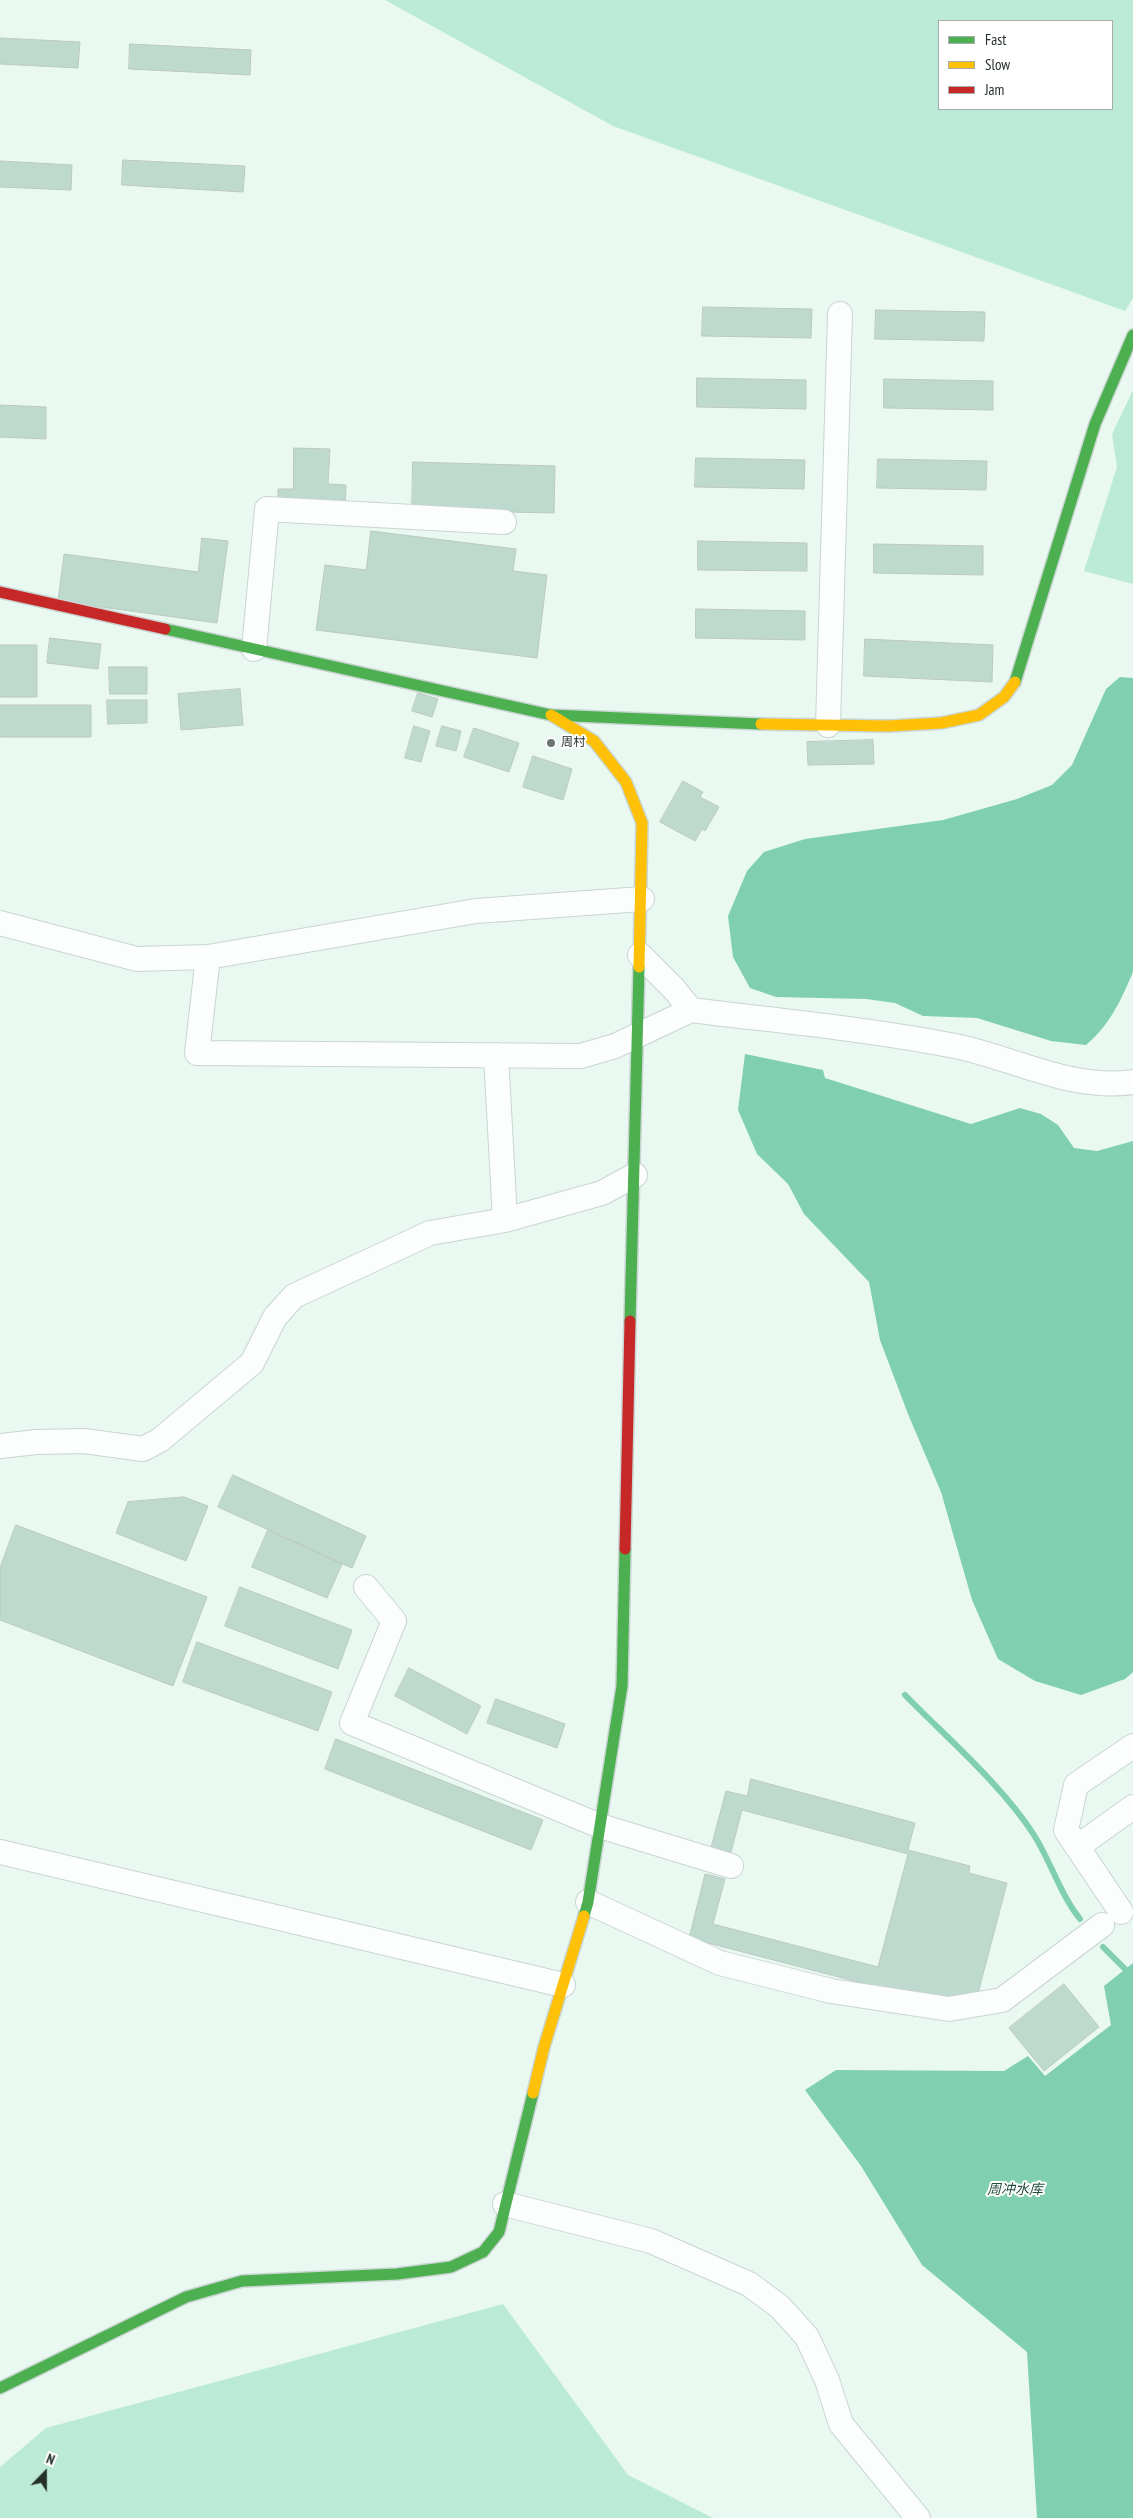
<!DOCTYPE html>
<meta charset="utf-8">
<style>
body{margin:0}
#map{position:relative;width:1133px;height:2518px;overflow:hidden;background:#e9f9f1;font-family:"PT Sans Narrow",sans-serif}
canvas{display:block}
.legend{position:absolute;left:938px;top:20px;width:175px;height:90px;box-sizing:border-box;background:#fff;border:1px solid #a8acaa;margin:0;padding:6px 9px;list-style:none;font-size:15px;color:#25302b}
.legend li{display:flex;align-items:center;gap:10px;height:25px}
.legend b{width:25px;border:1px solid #a8acaa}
.north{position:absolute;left:20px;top:2448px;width:50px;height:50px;-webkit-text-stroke:4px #fff;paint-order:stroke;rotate:22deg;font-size:14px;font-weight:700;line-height:20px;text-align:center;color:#25302b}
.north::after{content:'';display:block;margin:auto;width:18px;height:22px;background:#25302b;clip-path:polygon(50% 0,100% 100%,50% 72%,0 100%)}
</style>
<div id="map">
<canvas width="1133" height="2518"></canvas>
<ul class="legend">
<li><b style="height:6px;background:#4caf50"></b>Fast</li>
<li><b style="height:6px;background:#ffc107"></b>Slow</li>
<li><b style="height:6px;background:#c62828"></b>Jam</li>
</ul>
<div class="north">N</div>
</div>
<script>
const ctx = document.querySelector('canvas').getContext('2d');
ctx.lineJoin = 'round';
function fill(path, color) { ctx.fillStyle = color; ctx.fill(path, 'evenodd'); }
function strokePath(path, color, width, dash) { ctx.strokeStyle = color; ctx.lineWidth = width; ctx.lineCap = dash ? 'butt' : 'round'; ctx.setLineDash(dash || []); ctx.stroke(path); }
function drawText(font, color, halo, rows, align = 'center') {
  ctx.font = font + ' "PT Sans Narrow","Noto Sans SC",sans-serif'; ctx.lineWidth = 4; ctx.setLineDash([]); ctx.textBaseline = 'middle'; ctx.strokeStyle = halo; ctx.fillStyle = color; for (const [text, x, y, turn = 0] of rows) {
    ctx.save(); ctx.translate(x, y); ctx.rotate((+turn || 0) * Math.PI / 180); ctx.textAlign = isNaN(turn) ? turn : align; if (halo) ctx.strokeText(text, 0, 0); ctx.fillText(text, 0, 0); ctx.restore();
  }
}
fill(new Path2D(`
 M 385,0 L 1133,0 L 1133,298 L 1125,311 L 613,126 ZM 1112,21 L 1112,109 L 939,109 L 939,21 Z
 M 1133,390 L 1133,584 L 1084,571 L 1117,467 L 1112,434 Z
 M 503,2304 L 628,2475 L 713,2518 L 0,2518 L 0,2467 L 46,2428 Z`), '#bbead6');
fill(new Path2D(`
 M 1120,677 L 1133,678 L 1133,972 C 1121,1000 1110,1025 1086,1045 L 1051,1041 L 977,1018 L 923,1016 L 895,1003 L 866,999 L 776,997 L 750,988 L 733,957 L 728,916 L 747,871 L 764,852 L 805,839 L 943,820 L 1017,799 L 1052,785 L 1072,765 L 1106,689 Z
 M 745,1054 L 823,1070 L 825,1078 L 971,1124 L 1020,1108 L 1041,1114 L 1058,1125 L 1074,1148 L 1097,1151 L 1133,1141 L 1133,1672 L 1125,1679 L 1081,1695 L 1035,1681 L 998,1659 L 972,1600 L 941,1492 L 908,1414 L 880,1340 L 869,1282 L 804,1214 L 788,1184 L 757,1154 L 738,1110 Z
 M 1133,1963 L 1133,2518 L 1037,2518 L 1027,2352 L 922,2265 L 861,2166 L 805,2090 L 836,2070 L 1004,2071 L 1028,2056 L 1045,2076 L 1111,2025 L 1104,1986 Z`), '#80cfb1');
strokePath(new Path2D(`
 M 905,1695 C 947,1738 1002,1785 1034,1835 C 1051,1862 1060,1894 1080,1919
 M 1103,1947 L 1133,1977`), '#80cfb1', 6);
const building = new Path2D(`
 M 0,38 L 80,42 L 78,68 L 0,64 Z
 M 130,44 L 251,50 L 250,75 L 129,69 Z
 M 123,160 L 245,166 L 243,192 L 122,185 Z
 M 0,161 L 72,165 L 71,190 L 0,187 Z
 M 703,307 L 812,309 L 811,338 L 702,336 Z
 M 876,310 L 985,312 L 984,341 L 875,339 Z
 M 697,378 L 806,380 L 806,409 L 697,407 Z
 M 884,379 L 993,381 L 993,410 L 884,408 Z
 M 0,405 L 46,407 L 46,439 L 0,437 Z
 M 294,448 L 330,449 L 328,484 L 346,485 L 345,512 L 278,510 L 278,489 L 293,489 Z
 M 696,458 L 805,460 L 804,489 L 695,487 Z
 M 878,459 L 987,461 L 986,490 L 877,488 Z
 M 413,462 L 555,466 L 554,513 L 412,510 Z
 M 371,531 L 516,549 L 513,571 L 547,575 L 537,658 L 316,630 L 325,565 L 366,570 Z
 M 202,538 L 228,541 L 217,623 L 58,601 L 64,554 L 198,572 Z
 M 698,541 L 807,543 L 807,571 L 698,570 Z
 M 874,544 L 983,546 L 983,575 L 874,573 Z
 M 696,609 L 805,611 L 805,640 L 696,638 Z
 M 50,638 L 101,644 L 98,669 L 47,663 Z
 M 865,639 L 993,645 L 992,682 L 864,676 Z
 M 0,645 L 37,645 L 37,697 L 0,697 Z
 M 109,667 L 147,667 L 147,694 L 110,694 Z
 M 240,689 L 243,725 L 181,730 L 178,694 Z
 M 418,693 L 438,699 L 432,717 L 412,711 Z
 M 107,700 L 147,700 L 147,723 L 108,724 Z
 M 0,705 L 91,705 L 91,737 L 0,737 Z
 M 414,726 L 430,731 L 421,762 L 405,758 Z
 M 442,726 L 461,731 L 456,751 L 436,746 Z
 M 474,728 L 519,743 L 509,772 L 464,757 Z
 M 873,740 L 874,764 L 808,765 L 807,742 Z
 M 533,756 L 572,769 L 563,800 L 523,787 Z
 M 683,781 L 703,792 L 700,797 L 719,807 L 705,831 L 702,829 L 695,841 L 660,822 Z
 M 233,1475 L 366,1536 L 352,1568 L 218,1507 Z
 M 184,1497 L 208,1506 L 186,1561 L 116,1533 L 128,1502 Z
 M 16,1525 L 207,1597 L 173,1686 L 0,1620 L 0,1568 Z
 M 268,1530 L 342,1564 L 327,1598 L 252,1567 Z
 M 240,1587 L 352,1630 L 338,1669 L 225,1626 Z
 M 197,1642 L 332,1692 L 318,1731 L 183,1682 Z
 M 409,1668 L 481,1706 L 467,1734 L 395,1696 Z
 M 496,1699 L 565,1724 L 557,1748 L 487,1723 Z
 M 336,1739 L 543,1820 L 531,1850 L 325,1769 Z
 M 751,1779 L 915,1823 L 908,1850 L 970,1866 L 969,1873 L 1007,1883 L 976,2001 L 946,2005 L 689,1938 L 705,1874 L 725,1879 L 713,1924 L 878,1967 L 908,1854 L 742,1810 L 730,1856 L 710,1851 L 726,1791 L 747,1796 Z
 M 1064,1984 L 1099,2027 L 1044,2071 L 1009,2028 Z`);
fill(building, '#bed9ce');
strokePath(building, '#bcc9c2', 1);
const street = new Path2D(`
 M 254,649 L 267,509 L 504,522
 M 828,725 L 840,314
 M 0,923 L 137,959 L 208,957 L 476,911 L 642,899
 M 208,957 L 197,1053 L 581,1056 L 615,1046 L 691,1010 L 674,989 L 640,955
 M 691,1010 C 779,1021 868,1029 955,1046 C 1014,1058 1072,1091 1133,1082
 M 496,1055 L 505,1220 L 602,1193 L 635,1175
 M 0,1446 L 36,1442 L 84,1441 L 143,1449 L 160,1440 L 252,1363 L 275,1317 L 294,1296 L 430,1233 L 505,1220
 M 366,1587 L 394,1621 L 352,1723 L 600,1826 L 731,1866
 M 1077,1847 L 1133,1807
 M 0,1852 L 563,1985
 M 588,1902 L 720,1963 L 831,1991 L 949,2009 L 1002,2000 L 1102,1925
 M 1121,1912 L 1066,1830 L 1076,1785 L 1133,1746
 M 505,2204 L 651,2241 L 749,2284 L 780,2307 L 807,2337 L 827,2380 L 841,2424 L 918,2518`);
const fast = new Path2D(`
 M 165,629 L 551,715 L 761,724
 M 1015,682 L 1095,424 L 1133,335
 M 630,1321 L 639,967
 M 584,1916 L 588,1902 L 622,1686 L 625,1549
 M 0,2388 L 186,2297 L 242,2281 L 397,2274 L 451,2267 L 483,2252 L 499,2232 L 533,2093`);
const slow = new Path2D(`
 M 551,715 L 594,741 L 626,782 L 642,823 L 639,967
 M 761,724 L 888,726 L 941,723 L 979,715 L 1004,697 L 1015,682
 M 533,2093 L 544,2047 L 584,1916`);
const jam = new Path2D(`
 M 0,592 L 165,629
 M 625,1549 L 630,1321`);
strokePath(street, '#c9d5d0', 26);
strokePath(fast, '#c9d5d0', 14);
strokePath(slow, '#c9d5d0', 14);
strokePath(jam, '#c9d5d0', 14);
strokePath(street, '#fcfefd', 24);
strokePath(fast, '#4caf50', 11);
strokePath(slow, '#ffc107', 11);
strokePath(jam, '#c62828', 11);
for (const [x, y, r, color] of [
 [551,743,5,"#6a7670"]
]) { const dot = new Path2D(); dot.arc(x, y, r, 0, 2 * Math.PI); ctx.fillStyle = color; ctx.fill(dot); strokePath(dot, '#fff', 2); }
drawText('12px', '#25302b', '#fff', [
 ["周村",561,743]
], 'left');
drawText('italic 14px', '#224f3d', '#fff', [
 ["周冲水库",1015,2190]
]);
</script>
